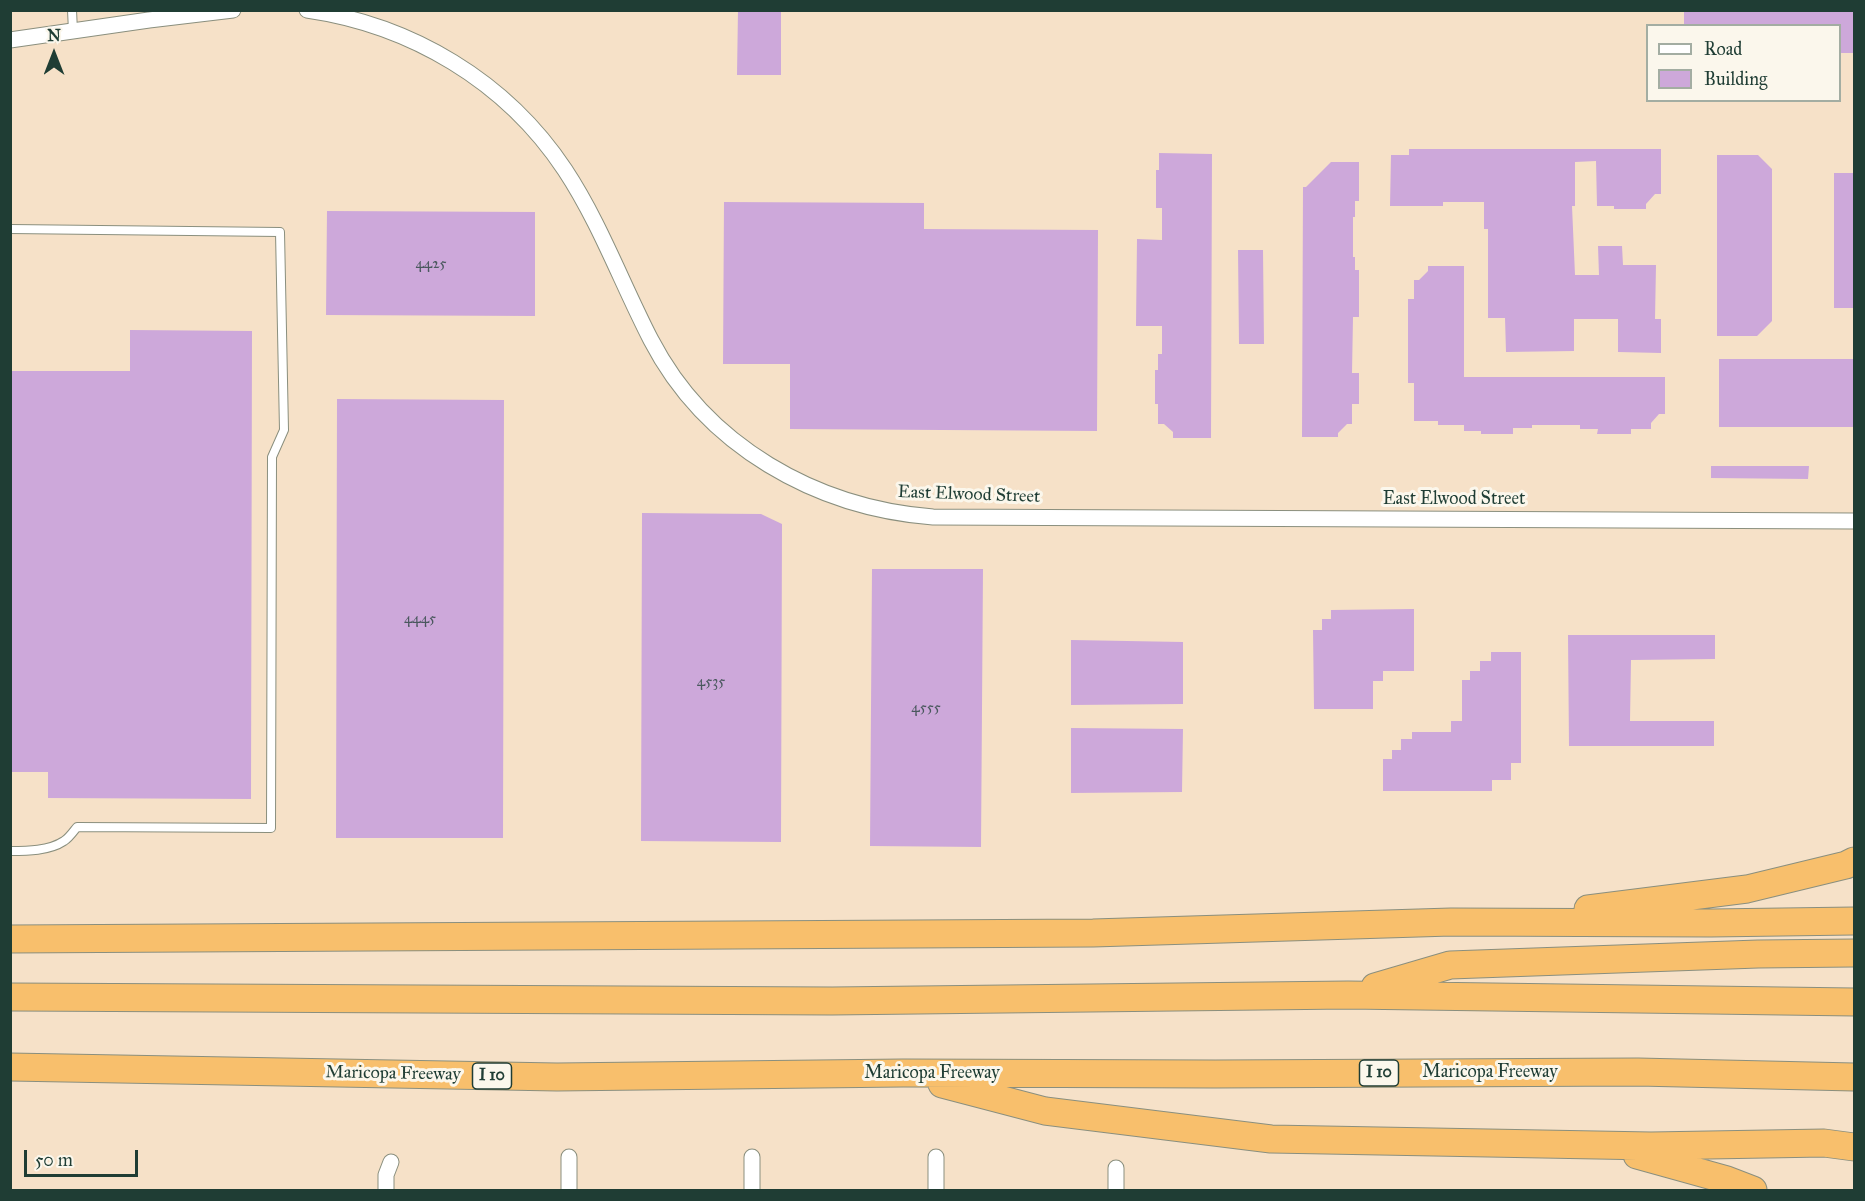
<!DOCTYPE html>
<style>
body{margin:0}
#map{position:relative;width:1865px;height:1201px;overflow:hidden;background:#f6e1c8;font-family:"IM FELL Great Primer",serif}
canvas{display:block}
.frame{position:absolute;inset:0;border:12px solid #1f3d34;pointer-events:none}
.legend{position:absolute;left:1646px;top:24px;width:195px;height:78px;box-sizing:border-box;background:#fbf7ec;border:2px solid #a3ada2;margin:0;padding:8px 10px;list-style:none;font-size:18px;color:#1f3d34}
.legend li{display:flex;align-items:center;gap:12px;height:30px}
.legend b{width:30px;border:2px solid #a3ada2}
.north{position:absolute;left:24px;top:24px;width:60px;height:60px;-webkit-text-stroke:4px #fbf7ec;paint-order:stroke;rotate:0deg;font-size:16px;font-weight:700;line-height:24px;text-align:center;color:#1f3d34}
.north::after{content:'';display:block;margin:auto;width:21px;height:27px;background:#1f3d34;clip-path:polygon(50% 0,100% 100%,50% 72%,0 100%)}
.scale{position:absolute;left:24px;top:1150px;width:114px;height:27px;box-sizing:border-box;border:3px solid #1f3d34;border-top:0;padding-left:8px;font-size:18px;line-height:21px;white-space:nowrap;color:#1f3d34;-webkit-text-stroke:4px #fbf7ec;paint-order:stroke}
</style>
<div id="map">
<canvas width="1865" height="1201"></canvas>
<div class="frame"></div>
<ul class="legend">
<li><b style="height:8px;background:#fff"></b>Road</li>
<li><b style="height:16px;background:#cda8da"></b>Building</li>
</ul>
<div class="north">N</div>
<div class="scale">50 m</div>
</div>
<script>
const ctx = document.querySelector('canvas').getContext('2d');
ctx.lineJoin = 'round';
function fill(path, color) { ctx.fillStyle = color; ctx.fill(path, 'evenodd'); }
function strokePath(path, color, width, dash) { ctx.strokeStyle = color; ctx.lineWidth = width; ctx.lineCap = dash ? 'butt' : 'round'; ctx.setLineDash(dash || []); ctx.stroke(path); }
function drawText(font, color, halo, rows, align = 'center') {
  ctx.font = font + ' "IM FELL Great Primer",serif'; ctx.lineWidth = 6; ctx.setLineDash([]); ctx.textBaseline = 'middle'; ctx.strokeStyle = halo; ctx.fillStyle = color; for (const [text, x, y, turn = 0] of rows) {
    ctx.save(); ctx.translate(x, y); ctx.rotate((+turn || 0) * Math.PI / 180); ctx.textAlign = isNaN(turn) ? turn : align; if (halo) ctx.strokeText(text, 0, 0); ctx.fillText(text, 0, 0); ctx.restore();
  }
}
fill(new Path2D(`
 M 738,10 L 781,10 L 781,75 L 737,75 Z
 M 1684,10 L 1854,10 L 1854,53 L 1839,53 L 1839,26 L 1684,26 Z
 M 1409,149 L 1661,149 L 1661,194 L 1655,194 L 1646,204 L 1646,209 L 1614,209 L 1614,206 L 1597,206 L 1596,161 L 1575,162 L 1575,206 L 1572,206 L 1575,275 L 1599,275 L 1598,246 L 1622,246 L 1623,265 L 1656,265 L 1655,319 L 1661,319 L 1661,353 L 1618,352 L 1618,319 L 1574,319 L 1574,351 L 1506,352 L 1505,318 L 1488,318 L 1488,229 L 1484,229 L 1484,202 L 1443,202 L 1443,206 L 1390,206 L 1391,155 L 1409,155 Z
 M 1159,153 L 1212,154 L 1211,438 L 1173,438 L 1173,432 L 1164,424 L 1158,424 L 1158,404 L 1155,404 L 1155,370 L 1158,370 L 1158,354 L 1162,354 L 1162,326 L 1136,326 L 1137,239 L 1162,240 L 1162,208 L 1156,208 L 1156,170 L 1159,170 Z
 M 1717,155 L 1758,155 L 1772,169 L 1772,321 L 1757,336 L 1717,336 Z
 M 1331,162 L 1359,162 L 1359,201 L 1355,201 L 1355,217 L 1353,217 L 1353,257 L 1355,257 L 1355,270 L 1359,270 L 1359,317 L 1353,317 L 1352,373 L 1359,373 L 1359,404 L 1352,404 L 1352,424 L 1347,424 L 1338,433 L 1338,437 L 1302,437 L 1303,187 L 1306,187 Z
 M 1834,173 L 1854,173 L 1854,308 L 1834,308 Z
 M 724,202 L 924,203 L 924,229 L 1098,230 L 1097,431 L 790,429 L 790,364 L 723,364 Z
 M 327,211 L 535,212 L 535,316 L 326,315 Z
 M 1238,250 L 1263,250 L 1264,344 L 1239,344 Z
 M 1428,266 L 1464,266 L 1464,377 L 1665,377 L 1665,414 L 1659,414 L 1651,423 L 1651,429 L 1631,429 L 1631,434 L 1597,434 L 1598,429 L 1580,429 L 1580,425 L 1532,425 L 1532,428 L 1513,428 L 1513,434 L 1481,434 L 1481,431 L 1464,431 L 1464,425 L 1438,425 L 1438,421 L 1414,421 L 1414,383 L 1408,383 L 1408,299 L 1414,299 L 1414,280 L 1419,280 L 1428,271 Z
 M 130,330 L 252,331 L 251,799 L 48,798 L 48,772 L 10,772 L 10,371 L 130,371 Z
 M 1719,359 L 1854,359 L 1854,427 L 1719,427 Z
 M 337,399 L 504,400 L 503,838 L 336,838 Z
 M 1711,466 L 1809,466 L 1808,479 L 1711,478 Z
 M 642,513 L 761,514 L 782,524 L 781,842 L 641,841 Z
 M 872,569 L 983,569 L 981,847 L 870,846 Z
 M 1414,609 L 1414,671 L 1383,671 L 1383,681 L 1373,681 L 1373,709 L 1314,709 L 1313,630 L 1322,630 L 1322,619 L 1331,619 L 1331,610 Z
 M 1568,635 L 1715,635 L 1715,659 L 1631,660 L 1630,721 L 1714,721 L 1714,746 L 1569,746 Z
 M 1071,640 L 1183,642 L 1183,704 L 1071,705 Z
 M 1491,652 L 1521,652 L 1521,763 L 1511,763 L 1511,780 L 1492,780 L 1492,791 L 1383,791 L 1383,759 L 1392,759 L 1392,750 L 1401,750 L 1401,739 L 1412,739 L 1412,732 L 1451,732 L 1451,721 L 1462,721 L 1462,680 L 1470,680 L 1470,671 L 1480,671 L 1480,661 L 1491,661 Z
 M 1071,728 L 1183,729 L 1182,792 L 1071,793 Z`), '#cda8da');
const lane = new Path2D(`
 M 72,10 L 73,31
 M 10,229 L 280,232 L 284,430 L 272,457 L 271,828 L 77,827 C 73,832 69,838 64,841 C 49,851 27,851 10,851`);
const street = new Path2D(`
 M 307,10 C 411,25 506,81 565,170 C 600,223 622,284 651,340 C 706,446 816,508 933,517 L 1854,521
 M 10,40 L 149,20 L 233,10
 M 569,1157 L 569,1190
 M 752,1157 L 752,1190
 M 1116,1168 L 1116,1190
 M 386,1190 L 386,1175 L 391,1162
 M 936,1190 L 936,1157`);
const highway = new Path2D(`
 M 1588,909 L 1747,889 L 1846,865 L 1854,861
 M 10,939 L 1093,933 L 1451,922 L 1711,923 L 1854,921
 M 1375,987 L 1450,965 L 1758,954 L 1854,953
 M 10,997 L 832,1001 L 1348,995 L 1854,1002
 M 10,1067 L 557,1077 L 903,1073 L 1215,1074 L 1638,1072 L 1854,1077
 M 942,1084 L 1045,1111 L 1271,1139 L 1651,1146 L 1824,1143 L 1854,1147
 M 1637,1155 L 1727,1180 L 1753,1190`);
strokePath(lane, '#8a8f7e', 10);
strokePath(street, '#8a8f7e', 17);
strokePath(highway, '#8a8f7e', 29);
strokePath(lane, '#fff', 8);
strokePath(street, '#fff', 15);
strokePath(highway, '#f8bf6c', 27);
drawText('15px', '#4a585e', null, [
 ["4425",431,264],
 ["4445",420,619],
 ["4535",711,682],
 ["4555",926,708]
]);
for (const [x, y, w] of [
 [1379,1073,39],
 [492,1076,39]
]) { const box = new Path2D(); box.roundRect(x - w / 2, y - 13, w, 26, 4.5); ctx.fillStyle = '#fbf7ec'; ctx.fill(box); strokePath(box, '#1f3d34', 1.5); }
drawText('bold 16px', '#1f3d34', null, [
 ["I 10",1379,1073],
 ["I 10",492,1076]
]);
drawText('18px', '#1f3d34', '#fbf7ec', [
 ["East Elwood Street",969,495,2],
 ["East Elwood Street",1454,500],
 ["Maricopa Freeway",1490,1073],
 ["Maricopa Freeway",393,1074,1],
 ["Maricopa Freeway",932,1074]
]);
</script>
